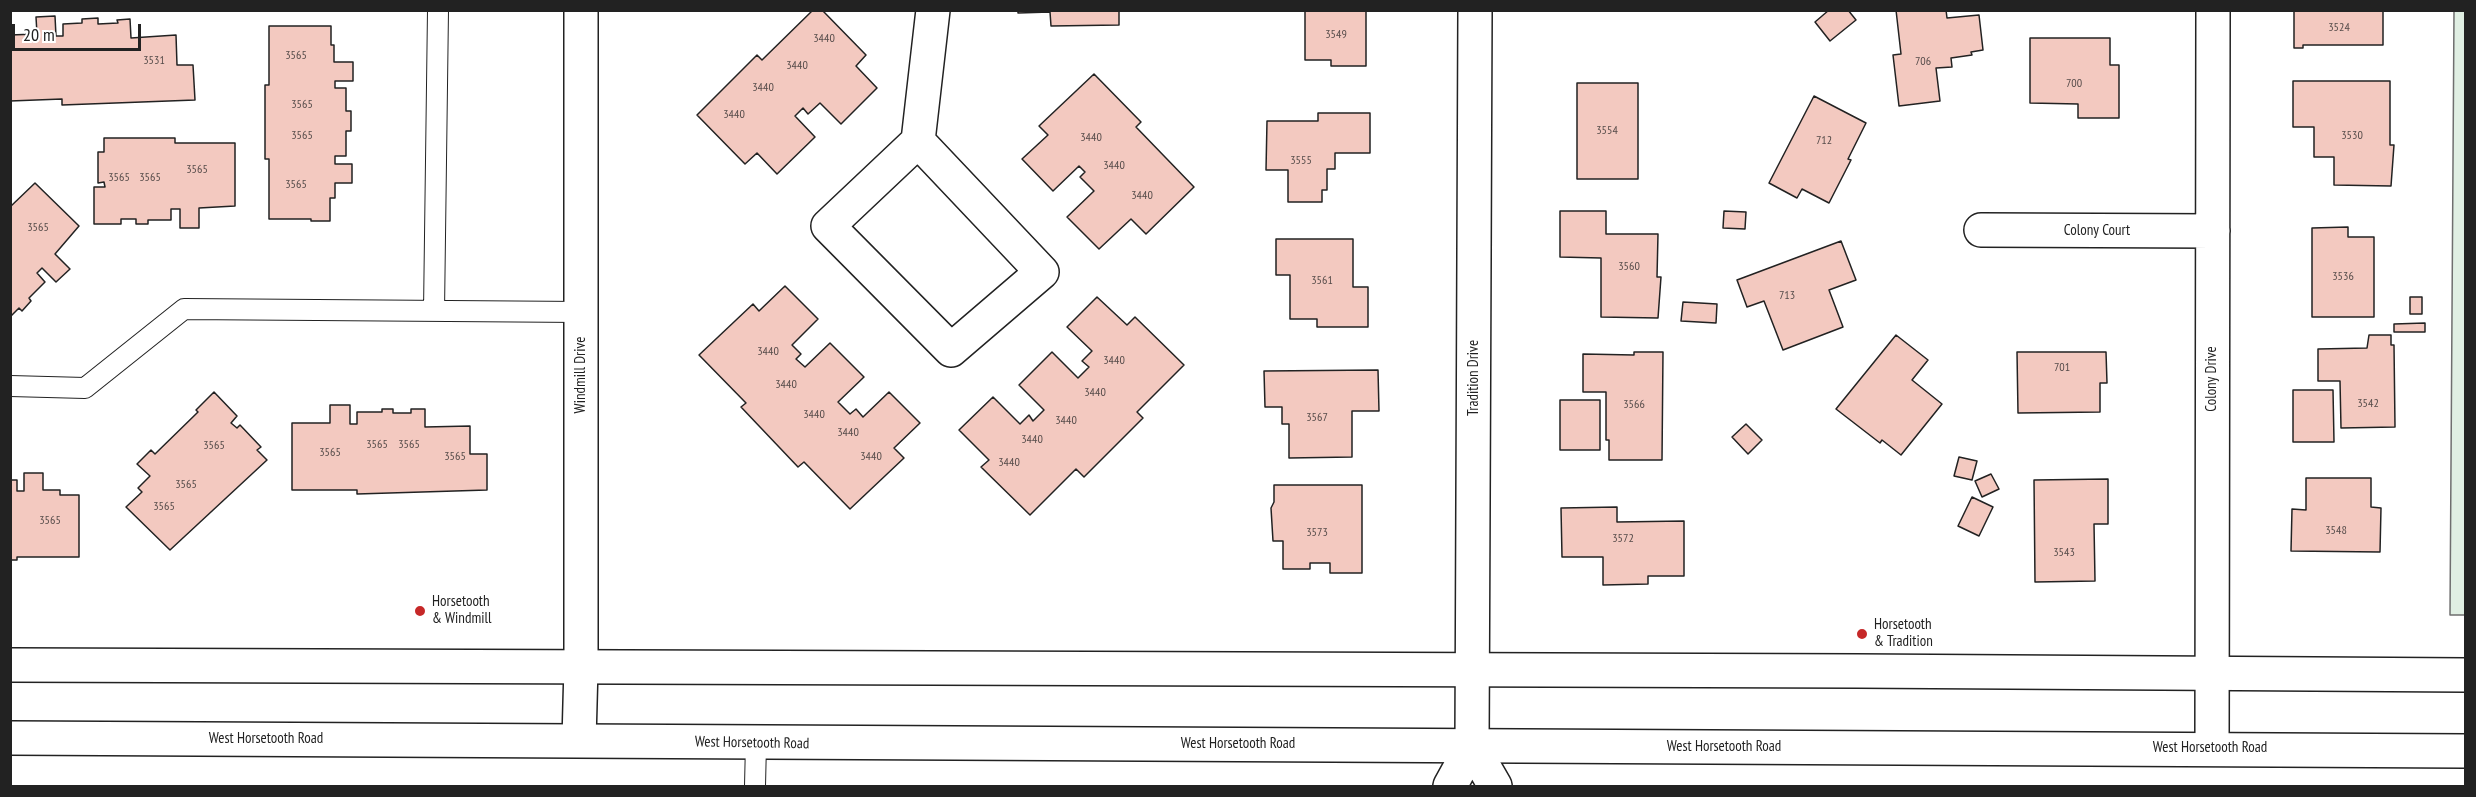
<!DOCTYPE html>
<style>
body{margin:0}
#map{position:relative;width:2476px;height:797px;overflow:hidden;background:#fff;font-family:"PT Sans Narrow",sans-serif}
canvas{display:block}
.frame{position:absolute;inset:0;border:12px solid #222;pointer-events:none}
.scale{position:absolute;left:12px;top:24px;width:129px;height:27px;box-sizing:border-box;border:3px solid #222;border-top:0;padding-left:8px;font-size:18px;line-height:21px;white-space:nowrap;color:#222;-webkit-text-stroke:4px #fff;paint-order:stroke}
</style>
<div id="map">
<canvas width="2476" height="797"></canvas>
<div class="frame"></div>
<div class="scale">20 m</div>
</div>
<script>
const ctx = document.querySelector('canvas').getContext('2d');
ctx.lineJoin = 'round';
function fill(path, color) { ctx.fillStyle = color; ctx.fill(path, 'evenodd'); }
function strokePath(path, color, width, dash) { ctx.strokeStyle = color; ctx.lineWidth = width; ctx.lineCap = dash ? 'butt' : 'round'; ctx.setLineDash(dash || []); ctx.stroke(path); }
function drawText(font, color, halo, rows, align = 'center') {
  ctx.font = font + ' "PT Sans Narrow",sans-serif'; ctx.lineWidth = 4.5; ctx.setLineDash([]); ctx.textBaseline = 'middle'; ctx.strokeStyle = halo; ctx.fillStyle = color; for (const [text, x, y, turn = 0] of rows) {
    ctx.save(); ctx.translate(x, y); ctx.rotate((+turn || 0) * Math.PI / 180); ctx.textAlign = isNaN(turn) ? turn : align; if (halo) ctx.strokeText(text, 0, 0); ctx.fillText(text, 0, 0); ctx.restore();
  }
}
const green = new Path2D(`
 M 2465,10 L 2466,615 L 2450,615 L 2454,11 Z`);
fill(green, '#e0efe3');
strokePath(green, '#6f6f6f', 1.5);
const building = new Path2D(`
 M 813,10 L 822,10 L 866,55 L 856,66 L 877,88 L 841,124 L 820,103 L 808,114 L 803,108 L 795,116 L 815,137 L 777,174 L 757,153 L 745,164 L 697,115 L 757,55 L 762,60 Z
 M 1018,10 L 1119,10 L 1119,25 L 1051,26 L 1050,12 L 1018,13 Z
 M 1305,10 L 1366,10 L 1366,66 L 1331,66 L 1331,60 L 1305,60 Z
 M 1829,10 L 1848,10 L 1856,20 L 1830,41 L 1815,22 Z
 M 1896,10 L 1946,10 L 1947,18 L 1979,15 L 1983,50 L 1971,52 L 1972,55 L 1951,58 L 1952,67 L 1936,68 L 1940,101 L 1899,106 L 1893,55 L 1901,54 Z
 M 2294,10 L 2383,10 L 2383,45 L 2303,45 L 2303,48 L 2294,48 Z
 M 55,16 L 56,36 L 63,36 L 63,24 L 82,23 L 82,19 L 98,18 L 98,24 L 118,23 L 117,20 L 130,19 L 131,38 L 176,35 L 177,65 L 193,65 L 195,100 L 62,105 L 62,99 L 10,101 L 10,35 L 37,34 L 36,17 Z
 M 269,26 L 331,26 L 331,45 L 334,45 L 334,62 L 353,62 L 353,81 L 335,81 L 335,88 L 346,88 L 346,111 L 351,111 L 351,131 L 346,131 L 346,156 L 335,156 L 335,164 L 352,164 L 352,183 L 335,183 L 335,198 L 330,198 L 330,221 L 311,221 L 311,219 L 269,219 L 269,159 L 265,159 L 265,85 L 269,85 Z
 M 2030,38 L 2110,38 L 2110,65 L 2119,65 L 2119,118 L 2078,118 L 2078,104 L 2030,103 Z
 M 1094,74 L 1141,122 L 1136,127 L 1194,187 L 1146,234 L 1131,219 L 1099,249 L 1067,217 L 1094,191 L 1080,177 L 1085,172 L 1079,166 L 1053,191 L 1022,159 L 1048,135 L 1039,126 Z
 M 2293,81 L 2390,81 L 2390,145 L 2394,145 L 2391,186 L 2334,185 L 2334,157 L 2314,157 L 2314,127 L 2293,127 Z
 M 1577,83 L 1638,83 L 1638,179 L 1577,179 Z
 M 1814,96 L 1866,123 L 1848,159 L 1851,160 L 1829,203 L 1802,189 L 1797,198 L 1769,183 Z
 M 1318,113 L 1370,113 L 1370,153 L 1335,153 L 1335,169 L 1327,169 L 1327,190 L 1322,190 L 1322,202 L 1288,202 L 1288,170 L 1266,170 L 1267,121 L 1318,121 Z
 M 104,138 L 175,138 L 175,143 L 235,143 L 235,206 L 199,208 L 199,228 L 180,228 L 180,209 L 171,209 L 171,220 L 148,220 L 148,224 L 136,224 L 136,219 L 121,219 L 121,224 L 94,224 L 94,187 L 105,187 L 104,182 L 98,183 L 98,152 L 104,152 Z
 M 35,183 L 79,226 L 55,254 L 70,269 L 56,282 L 42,268 L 37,273 L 45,282 L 29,298 L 31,301 L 22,311 L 19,308 L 10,317 L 10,207 Z
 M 1560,211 L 1606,211 L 1606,234 L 1658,234 L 1657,277 L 1661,277 L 1658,318 L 1601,317 L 1601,258 L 1560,257 Z
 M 1724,211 L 1746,212 L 1745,229 L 1723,228 Z
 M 2348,227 L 2348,237 L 2374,237 L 2374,317 L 2312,317 L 2312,228 Z
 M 1276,239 L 1353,239 L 1353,287 L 1368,287 L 1368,327 L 1317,327 L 1317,319 L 1290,319 L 1290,275 L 1276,275 Z
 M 1841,241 L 1856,280 L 1829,290 L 1843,327 L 1783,350 L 1764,301 L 1747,307 L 1737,280 Z
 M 785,286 L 818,319 L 792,345 L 801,354 L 796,359 L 805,367 L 830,343 L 864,377 L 838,402 L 850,414 L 856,409 L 863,417 L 889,392 L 920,423 L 894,448 L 904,458 L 850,509 L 804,462 L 798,467 L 741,407 L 746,403 L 699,355 L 753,304 L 759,311 Z
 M 1097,297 L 1127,325 L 1135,317 L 1184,365 L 1137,412 L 1143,418 L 1084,477 L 1076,469 L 1030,515 L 981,467 L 989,460 L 959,430 L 993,397 L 1020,424 L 1029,415 L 1033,421 L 1044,410 L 1019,385 L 1052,352 L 1078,378 L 1089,367 L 1082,361 L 1092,351 L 1067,327 Z
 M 2410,297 L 2422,297 L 2422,314 L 2410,314 Z
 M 1683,302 L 1717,304 L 1716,323 L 1681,321 Z
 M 2425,323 L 2425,332 L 2394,332 L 2394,324 Z
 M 1896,335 L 1928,360 L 1912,380 L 1942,404 L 1901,455 L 1882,440 L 1880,443 L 1836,409 Z
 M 2369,335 L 2391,335 L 2391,345 L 2394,345 L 2395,427 L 2341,428 L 2340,381 L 2318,381 L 2318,349 L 2367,348 Z
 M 1634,352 L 1663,352 L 1662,460 L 1609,460 L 1609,440 L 1606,440 L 1606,392 L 1583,392 L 1583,354 L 1634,355 Z
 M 2017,352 L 2106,352 L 2107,383 L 2100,383 L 2100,412 L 2018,413 Z
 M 1378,370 L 1379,411 L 1352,411 L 1352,457 L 1289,458 L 1289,424 L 1282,424 L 1282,407 L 1265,407 L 1264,371 Z
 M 2293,390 L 2333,390 L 2334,442 L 2293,442 Z
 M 214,392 L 237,416 L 231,423 L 237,428 L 240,425 L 261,447 L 257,450 L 267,460 L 170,550 L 126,507 L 142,492 L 138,488 L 150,476 L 137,464 L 151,450 L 155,454 L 198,412 L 196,410 Z
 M 1560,400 L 1600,400 L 1600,450 L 1560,450 Z
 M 330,405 L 350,405 L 350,424 L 357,424 L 357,412 L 382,412 L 382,409 L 393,409 L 393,413 L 411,413 L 411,409 L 425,409 L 425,427 L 470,426 L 470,454 L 487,454 L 487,490 L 357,494 L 357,490 L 292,490 L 292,423 L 330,423 Z
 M 1746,424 L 1762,440 L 1748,454 L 1732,437 Z
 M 1959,457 L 1977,461 L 1972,480 L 1954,476 Z
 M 24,473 L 43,473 L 43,490 L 60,490 L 60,495 L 79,495 L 79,557 L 17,557 L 17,560 L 10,560 L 10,480 L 17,480 L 17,491 L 24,491 Z
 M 1991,474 L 1999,489 L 1982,497 L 1975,481 Z
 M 2306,478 L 2371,478 L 2371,507 L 2381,508 L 2380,552 L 2291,551 L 2292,509 L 2306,510 Z
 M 2108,479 L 2108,524 L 2094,524 L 2095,581 L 2035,582 L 2034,480 Z
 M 1274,485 L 1362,485 L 1362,573 L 1330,573 L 1330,563 L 1310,563 L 1310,569 L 1283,569 L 1283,541 L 1273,541 L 1271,508 L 1274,502 Z
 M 1972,497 L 1993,507 L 1979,536 L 1958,526 Z
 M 1617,507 L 1617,522 L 1684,521 L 1684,576 L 1648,576 L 1648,584 L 1603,585 L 1603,557 L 1562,557 L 1561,508 Z`);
fill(building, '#f3c9c0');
strokePath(building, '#222', 1.5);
const service = new Path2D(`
 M 434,311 L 438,10
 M 10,386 L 85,388 L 184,309 L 581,312
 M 755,786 L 756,743`);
const minor = new Path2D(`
 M 918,141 L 1042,272 L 951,350 L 828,226 L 918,141 L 933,10
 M 1981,230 L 2213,231
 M 579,740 L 581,667 L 581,10
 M 1472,746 L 1495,786
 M 2212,748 L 2213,10
 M 1450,786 L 1472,746 L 1475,10`);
const primary = new Path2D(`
 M 10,665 L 1857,671 L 2466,675
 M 10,738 L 2466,751`);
strokePath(service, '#222', 22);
strokePath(minor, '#222', 36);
strokePath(primary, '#222', 36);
strokePath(service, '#fff', 20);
strokePath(minor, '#fff', 33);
strokePath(primary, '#fff', 33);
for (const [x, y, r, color] of [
 [420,611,6,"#c62828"],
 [1862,634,6,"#c62828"]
]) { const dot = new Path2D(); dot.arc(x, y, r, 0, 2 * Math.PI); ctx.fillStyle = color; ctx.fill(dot); strokePath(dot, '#fff', 2); }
drawText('12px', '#564c4a', null, [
 ["3524",2339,28],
 ["3549",1336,35],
 ["3440",824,39],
 ["3565",296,56],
 ["3531",154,61],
 ["706",1923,62],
 ["3440",797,66],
 ["700",2074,84],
 ["3440",763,88],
 ["3565",302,105],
 ["3440",734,115],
 ["3554",1607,131],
 ["3565",302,136],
 ["3530",2352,136],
 ["3440",1091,138],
 ["712",1824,141],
 ["3555",1301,161],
 ["3440",1114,166],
 ["3565",197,170],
 ["3565",119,178],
 ["3565",150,178],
 ["3565",296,185],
 ["3440",1142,196],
 ["3565",38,228],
 ["3560",1629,267],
 ["3536",2343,277],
 ["3561",1322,281],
 ["713",1787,296],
 ["3440",768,352],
 ["3440",1114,361],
 ["701",2062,368],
 ["3440",786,385],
 ["3440",1095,393],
 ["3542",2368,404],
 ["3566",1634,405],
 ["3440",814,415],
 ["3567",1317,418],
 ["3440",1066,421],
 ["3440",848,433],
 ["3440",1032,440],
 ["3565",377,445],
 ["3565",409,445],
 ["3565",214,446],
 ["3565",330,453],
 ["3565",455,457],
 ["3440",871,457],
 ["3440",1009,463],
 ["3565",186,485],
 ["3565",164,507],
 ["3565",50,521],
 ["3548",2336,531],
 ["3573",1317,533],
 ["3572",1623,539],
 ["3543",2064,553]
]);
drawText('15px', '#222', '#fff', [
 ["Colony Court",2097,231],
 ["Windmill Drive",581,375,-90],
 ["Tradition Drive",1474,378,-90],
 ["Colony Drive",2212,379,-90],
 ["West Horsetooth Road",266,739],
 ["West Horsetooth Road",752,743,1],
 ["West Horsetooth Road",1238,744],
 ["West Horsetooth Road",1724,747],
 ["West Horsetooth Road",2210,748]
]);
drawText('15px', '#222', '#fff', [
 ["Horsetooth",432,602],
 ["& Windmill",432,619],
 ["Horsetooth",1874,625],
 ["& Tradition",1874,642]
], 'left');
</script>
